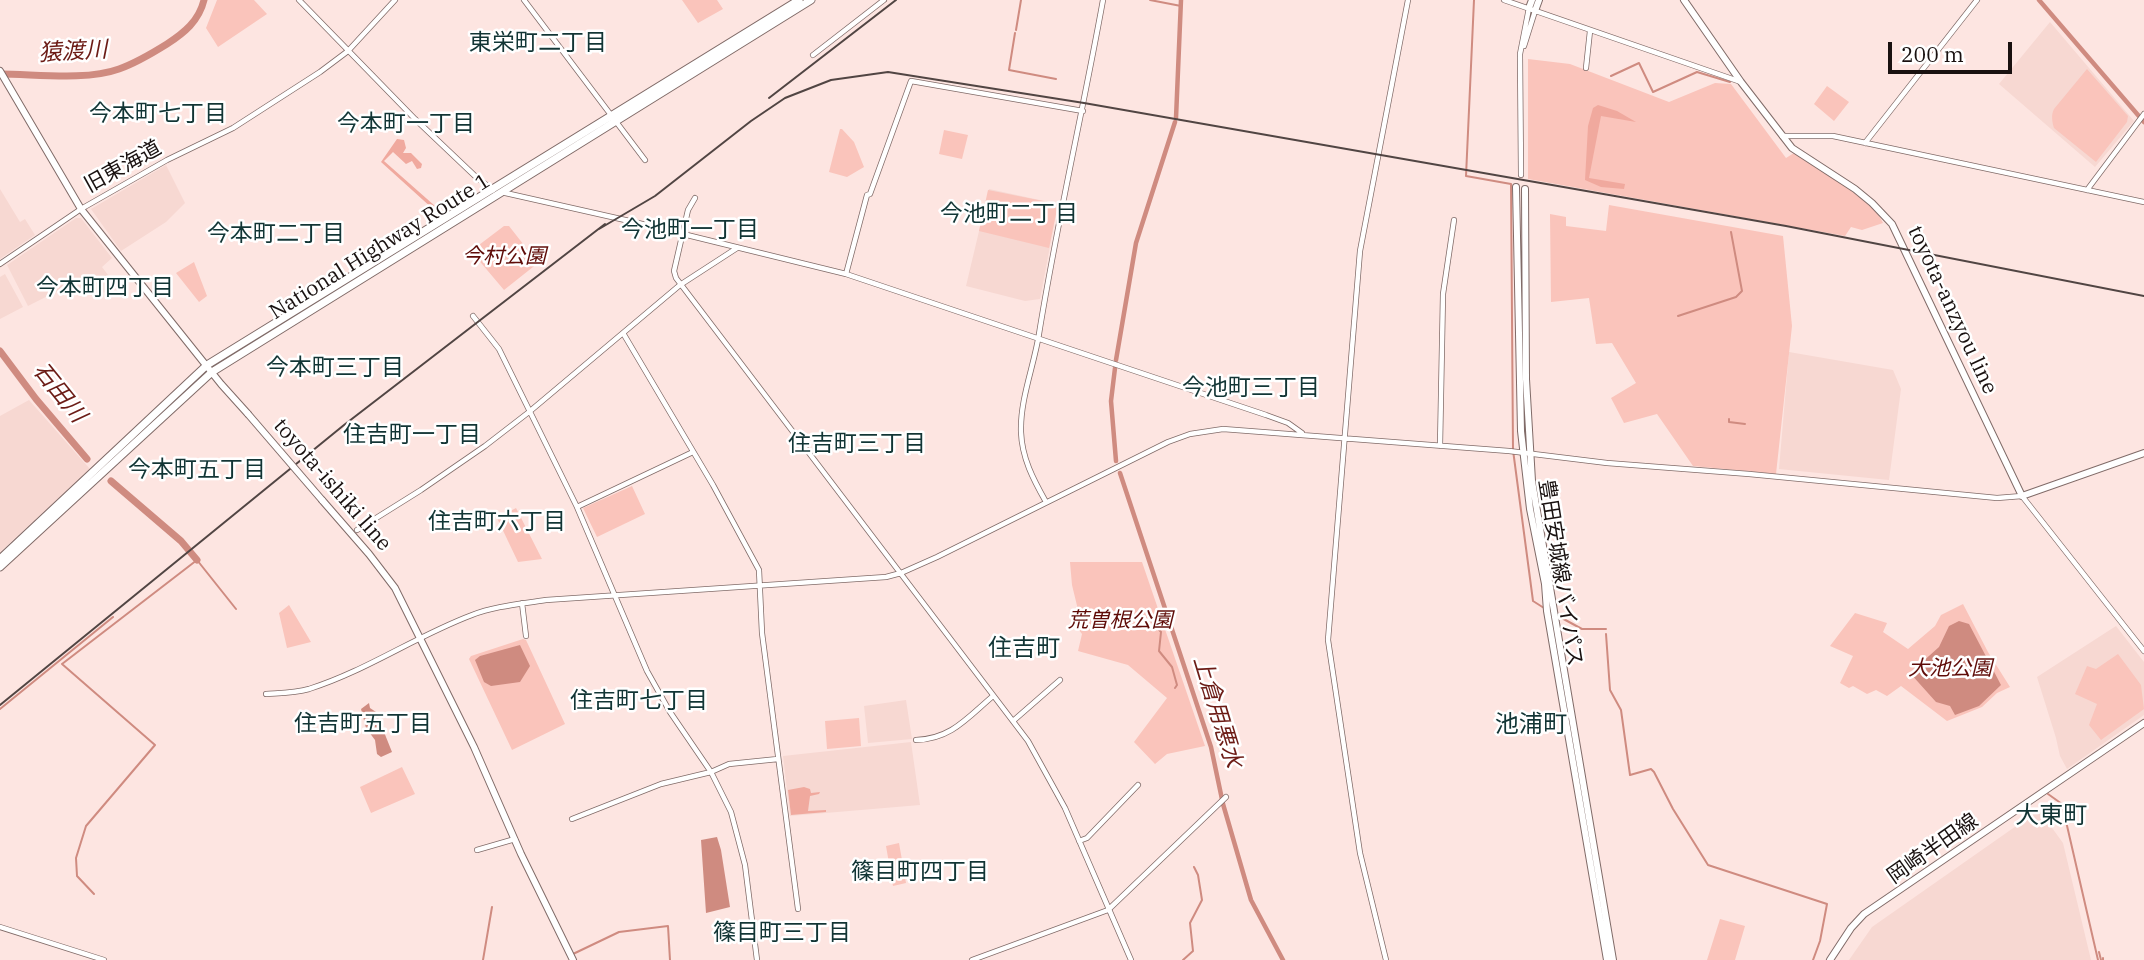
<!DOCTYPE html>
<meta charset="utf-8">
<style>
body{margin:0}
#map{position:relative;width:2144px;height:960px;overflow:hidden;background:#fde5e1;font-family:"IBM Plex Serif",serif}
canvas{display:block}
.scale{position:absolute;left:1888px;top:42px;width:124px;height:32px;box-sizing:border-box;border:4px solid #191110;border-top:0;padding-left:9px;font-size:21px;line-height:24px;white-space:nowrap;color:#191110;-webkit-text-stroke:5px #fff;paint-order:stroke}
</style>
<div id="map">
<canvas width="2144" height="960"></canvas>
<div class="scale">200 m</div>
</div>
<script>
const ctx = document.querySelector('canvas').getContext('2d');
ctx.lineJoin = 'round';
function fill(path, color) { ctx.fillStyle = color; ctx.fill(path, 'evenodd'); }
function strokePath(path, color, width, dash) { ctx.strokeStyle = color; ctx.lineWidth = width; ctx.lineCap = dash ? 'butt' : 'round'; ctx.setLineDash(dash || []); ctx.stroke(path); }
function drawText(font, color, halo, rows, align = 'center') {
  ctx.font = font + ' "IBM Plex Serif","Noto Sans JP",serif'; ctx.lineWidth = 5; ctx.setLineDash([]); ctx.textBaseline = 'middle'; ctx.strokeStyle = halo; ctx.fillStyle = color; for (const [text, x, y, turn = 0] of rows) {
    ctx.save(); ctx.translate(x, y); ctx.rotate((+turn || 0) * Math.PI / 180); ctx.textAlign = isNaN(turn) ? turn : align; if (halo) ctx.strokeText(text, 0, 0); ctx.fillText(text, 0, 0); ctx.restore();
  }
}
fill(new Path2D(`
 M 2050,22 L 2134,121 L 2095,167 L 1999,84 Z
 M 166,165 L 185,203 L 166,222 L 121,251 L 91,209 Z
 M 0,189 L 20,222 L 25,219 L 35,235 L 0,259 Z
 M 989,189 L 1058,204 L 1040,299 L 1025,301 L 966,286 Z
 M 76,218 L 81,218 L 112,258 L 102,267 L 115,284 L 104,293 L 89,275 L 28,306 L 7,265 Z
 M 5,274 L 23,307 L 0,319 L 0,277 Z
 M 1789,352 L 1893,370 L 1901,389 L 1889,480 L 1779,469 Z
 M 29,400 L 90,469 L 0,552 L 0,416 Z
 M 2116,626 L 2144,662 L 2144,715 L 2067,769 L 2060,756 L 2056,738 L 2037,677 Z
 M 906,700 L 912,739 L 868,743 L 864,706 Z
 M 911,742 L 920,805 L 790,816 L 783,756 Z
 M 2039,810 L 2063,843 L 2091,960 L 1849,960 L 1872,927 Z`), '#f7d8d2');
fill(new Path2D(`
 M 217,0 L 254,0 L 267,14 L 218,47 L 206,28 Z
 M 682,0 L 717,0 L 723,9 L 698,23 Z
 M 1528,59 L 1570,64 L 1669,102 L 1715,83 L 1731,84 L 1786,158 L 1794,153 C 1815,169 1876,201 1883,223 L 1862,230 L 1851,227 L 1845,236 L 1528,179 Z
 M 2087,69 L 2128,116 L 2127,122 L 2096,162 L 2054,128 C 2052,121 2051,115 2054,109 Z
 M 1827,86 L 1849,102 L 1834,121 L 1814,104 Z
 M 840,129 L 842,129 L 854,142 L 864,167 L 847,177 L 829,172 Z
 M 944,130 L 968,135 L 962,159 L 939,154 Z
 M 988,190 L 1058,204 L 1049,248 L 979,231 Z
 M 1609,205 L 1783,236 L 1792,326 L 1776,474 L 1693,466 L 1657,414 L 1624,423 L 1611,398 L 1636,383 L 1612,343 L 1596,344 L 1589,298 L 1551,302 L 1550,214 L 1566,217 L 1566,226 L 1606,231 Z
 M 504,226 L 509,226 L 538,263 L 504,290 L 471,251 Z
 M 194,262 L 207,296 L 199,302 L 176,273 Z
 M 632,486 L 645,514 L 597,537 L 583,508 Z
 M 516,508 L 542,559 L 518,562 L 497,518 Z
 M 1070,562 L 1142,562 L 1205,746 L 1167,754 L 1155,764 L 1134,742 L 1167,698 L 1128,665 L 1078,651 L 1082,634 L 1071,620 L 1080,618 L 1072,585 Z
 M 1963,604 L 1988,652 L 2010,687 L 1997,693 L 1982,707 L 1947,721 L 1901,686 L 1887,696 L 1876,690 L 1867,694 L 1853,686 L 1849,688 L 1840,683 L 1853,656 L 1830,646 L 1855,613 L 1887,623 L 1883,632 L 1908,649 L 1935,626 L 1941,615 Z
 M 289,605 L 311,642 L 287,648 L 279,613 Z
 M 523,639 L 526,640 L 565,724 L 512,750 L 469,659 L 471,656 Z
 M 2118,654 L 2141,685 L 2144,709 L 2101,740 L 2089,725 L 2097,704 L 2075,694 L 2087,666 L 2096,669 Z
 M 859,718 L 861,746 L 827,749 L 825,721 Z
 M 402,767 L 415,794 L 371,813 L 360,787 Z
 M 899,843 L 906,883 L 893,886 L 886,846 Z
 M 1720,919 L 1745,926 L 1735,960 L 1707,960 Z`), '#fac4bb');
fill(new Path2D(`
 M 1598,105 L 1617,111 L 1636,122 L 1601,116 L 1589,178 L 1625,184 L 1624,189 L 1601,187 L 1585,180 L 1588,126 L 1593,108 Z
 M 397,139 L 404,140 L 406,148 L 403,153 L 411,153 L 422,164 L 421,168 L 417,169 L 412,161 L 406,164 L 393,152 L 384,161 L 435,206 L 433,209 L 381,162 Z
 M 804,787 L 810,789 L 811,793 L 820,792 L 819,794 L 810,796 L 808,811 L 826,810 L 826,812 L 791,815 L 788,790 Z`), '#f0a99e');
fill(new Path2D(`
 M 1959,621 L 1969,624 L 2001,685 L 1979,706 L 1955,715 L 1950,706 L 1936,702 L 1910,673 L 1939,647 L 1949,626 Z
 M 520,645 L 530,666 L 520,682 L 491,686 L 484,682 L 475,660 L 480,656 Z
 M 369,703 L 370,708 L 376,712 L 392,752 L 381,757 L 377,754 L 375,740 L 366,728 L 361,709 Z
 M 717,837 L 721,850 L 730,907 L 706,913 L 701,840 Z`), '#cf8b80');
strokePath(new Path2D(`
 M 1150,0 L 1181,6
 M 1474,0 L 1466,176 L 1511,184 L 1513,450 L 1533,601 L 1544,608
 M 1016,30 L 1021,0
 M 1015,33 L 1009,70 L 1056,79
 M 1611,76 L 1639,63 L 1653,92 L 1697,72 L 1730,82
 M 1678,316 L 1736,297 L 1742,291 L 1731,232
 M 1729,419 L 1729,422 L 1745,424
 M 1558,616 L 1582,629 L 1606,629
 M 1151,620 L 1161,632 L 1159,651 L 1172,667 L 1177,685 L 1175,688
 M 1606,634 L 1610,690 L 1621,710 L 1630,775 L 1651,769 L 1654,772 L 1673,809 L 1708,865 L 1827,904 L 1820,941 L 1813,960
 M 0,709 L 113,617
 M 2048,794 L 2062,804 L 2098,960
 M 94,894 L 77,876 L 76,858 L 86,826 L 155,745 L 62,664 L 197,560 L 236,609
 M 2099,952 L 2101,960
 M 573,954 L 619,932 L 668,926 L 670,960
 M 2103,958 L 2103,960
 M 483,960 L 492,907
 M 1183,960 L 1193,951 L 1190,923 L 1202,900 L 1198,875 L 1194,867`), '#cf8b80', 2);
strokePath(new Path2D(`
 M 2039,0 L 2144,122
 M 1176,118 L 1181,0
 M 1116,360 L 1136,243 L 1175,122
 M 1115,368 L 1111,401 L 1116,461
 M 1120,473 L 1211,747 L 1223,804 L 1251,900 L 1283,960`), '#cf8b80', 4.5);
strokePath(new Path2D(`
 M 0,74 C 35,74 86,81 119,69 C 136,63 151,54 167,44 C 184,33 199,21 204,0
 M 0,351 L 36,399 L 87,459
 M 111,481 L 181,541 L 197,560`), '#cf8b80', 7);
const minor = new Path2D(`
 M 299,0 L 415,119 L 475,176 L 493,190
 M 524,0 L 645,160
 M 1504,0 L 1741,82
 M 1524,46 L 1535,11
 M 813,55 L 884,0
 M 1586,68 L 1590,31
 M 1782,136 L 1833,136 L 2144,202
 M 1865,143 L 1977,0
 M 1521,175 L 1520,54 L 1529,8
 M 2087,190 L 2144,114
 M 501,192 L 634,222 L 846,274 L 1266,415 L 1288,423 L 1302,433
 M 695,198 L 688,210 L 674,271 L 676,278 L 1028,741 L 1065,808 L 1131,960
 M 0,264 L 81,209 L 167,160 L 233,128 L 320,72 L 348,51 L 395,0
 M 846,274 L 867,195 L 870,194 L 911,81 L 1083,111
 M 473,316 L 499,349 L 577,507 L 647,671 L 670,712 L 711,772 L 731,812 L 745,865 L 757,960
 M 623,333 L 713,485 L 759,570 L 762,633 L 798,909
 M 1440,446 L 1443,294 L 1454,220
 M 1046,502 C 1033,479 1022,458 1021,432 C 1020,399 1034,366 1039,334 C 1057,222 1083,111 1103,0
 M 577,507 L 693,452
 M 357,530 L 421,490 L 485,446 L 529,412 L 680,285 L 737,248
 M 522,603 L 526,636
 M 266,694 C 281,693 295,693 309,689 C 366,671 416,636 472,615 C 495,606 521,604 546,600 L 886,577 L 901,573 L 937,557 L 1168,442 L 1190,434 L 1223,429 L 1509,451 L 1607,463 L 1749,474 L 1997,498 L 2022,496 L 2144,651
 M 1013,721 L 1060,680
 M 916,740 C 951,739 967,718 993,696
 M 572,819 L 661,784 L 711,772 L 729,764 L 778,759
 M 1079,841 L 1087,838 L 1138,785
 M 477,850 L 515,839
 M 0,927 L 104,960
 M 972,960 L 1108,910 L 1226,797
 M 1386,960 L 1360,853 L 1328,640 L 1360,251 L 1408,0`);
const major = new Path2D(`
 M 1684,0 L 1741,82 L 1792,148 L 1855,189 L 1872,203 L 1892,224 L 2022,496 L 2144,453
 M 1529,8 L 1532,0
 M 1535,11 L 1539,0
 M 0,71 L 81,209 L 221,384 L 248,414
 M 1516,187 L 1521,431 L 1530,509 L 1545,584 L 1547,611 L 1607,960
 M 1525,189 L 1526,379 L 1532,481 L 1613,960
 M 322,500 L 369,554 L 395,588 L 474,747 L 521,854 L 573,960
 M 1830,960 L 1851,928 L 1864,914 L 2144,723`);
const highway = new Path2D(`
 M 0,559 L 207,365 L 799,0
 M 0,567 L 212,372 L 811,0`);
strokePath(minor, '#806b68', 6);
strokePath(major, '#806b68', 8);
strokePath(highway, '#806b68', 9);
strokePath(minor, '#fff', 4.5);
strokePath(major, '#fff', 6);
strokePath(highway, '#fff', 7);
strokePath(new Path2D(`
 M 769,98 L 896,0
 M 599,229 L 655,196 L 751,121 L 785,98 L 831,80 L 888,72 L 1084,103 L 1786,226 L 2144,296
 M 0,705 L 344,425 L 605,224`), '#514543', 2);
const majorBridge = new Path2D(`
 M 248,414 L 322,500`);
strokePath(majorBridge, '#806b68', 8, []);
strokePath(majorBridge, '#fff', 6);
drawText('21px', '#191110', '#fff', [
 ["旧東海道",123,167,-29],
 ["National Highway Route 1",380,247,-32],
 ["toyota-anzyou line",1952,310,65],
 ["toyota-ishiki line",332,485,49],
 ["豊田安城線バイパス",1560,573,81],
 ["岡崎半田線",1933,849,-35]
]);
drawText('italic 21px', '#5f0c08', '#fff', [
 ["今村公園",504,257],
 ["荒曽根公園",1120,621],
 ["大池公園",1950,669]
]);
drawText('23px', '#123535', '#fff', [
 ["東栄町二丁目",538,43],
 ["今本町七丁目",158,114],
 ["今本町一丁目",406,124],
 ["今池町二丁目",1009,214],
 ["今池町一丁目",690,230],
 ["今本町二丁目",276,234],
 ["今本町四丁目",105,288],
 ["今本町三丁目",335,368],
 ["今池町三丁目",1251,388],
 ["住吉町一丁目",412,435],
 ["住吉町三丁目",857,444],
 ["今本町五丁目",197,470],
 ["住吉町六丁目",497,522],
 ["住吉町七丁目",639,701],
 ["住吉町五丁目",363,724],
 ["篠目町四丁目",920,872],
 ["篠目町三丁目",782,933]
]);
drawText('italic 23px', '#6c1b15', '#fff', [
 ["猿渡川",73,52,-3],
 ["石田川",59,393,51],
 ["上倉用悪水",1217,712,73]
]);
drawText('24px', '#123535', '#fff', [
 ["住吉町",1024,649],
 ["池浦町",1531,725],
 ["大東町",2051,816]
]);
</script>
